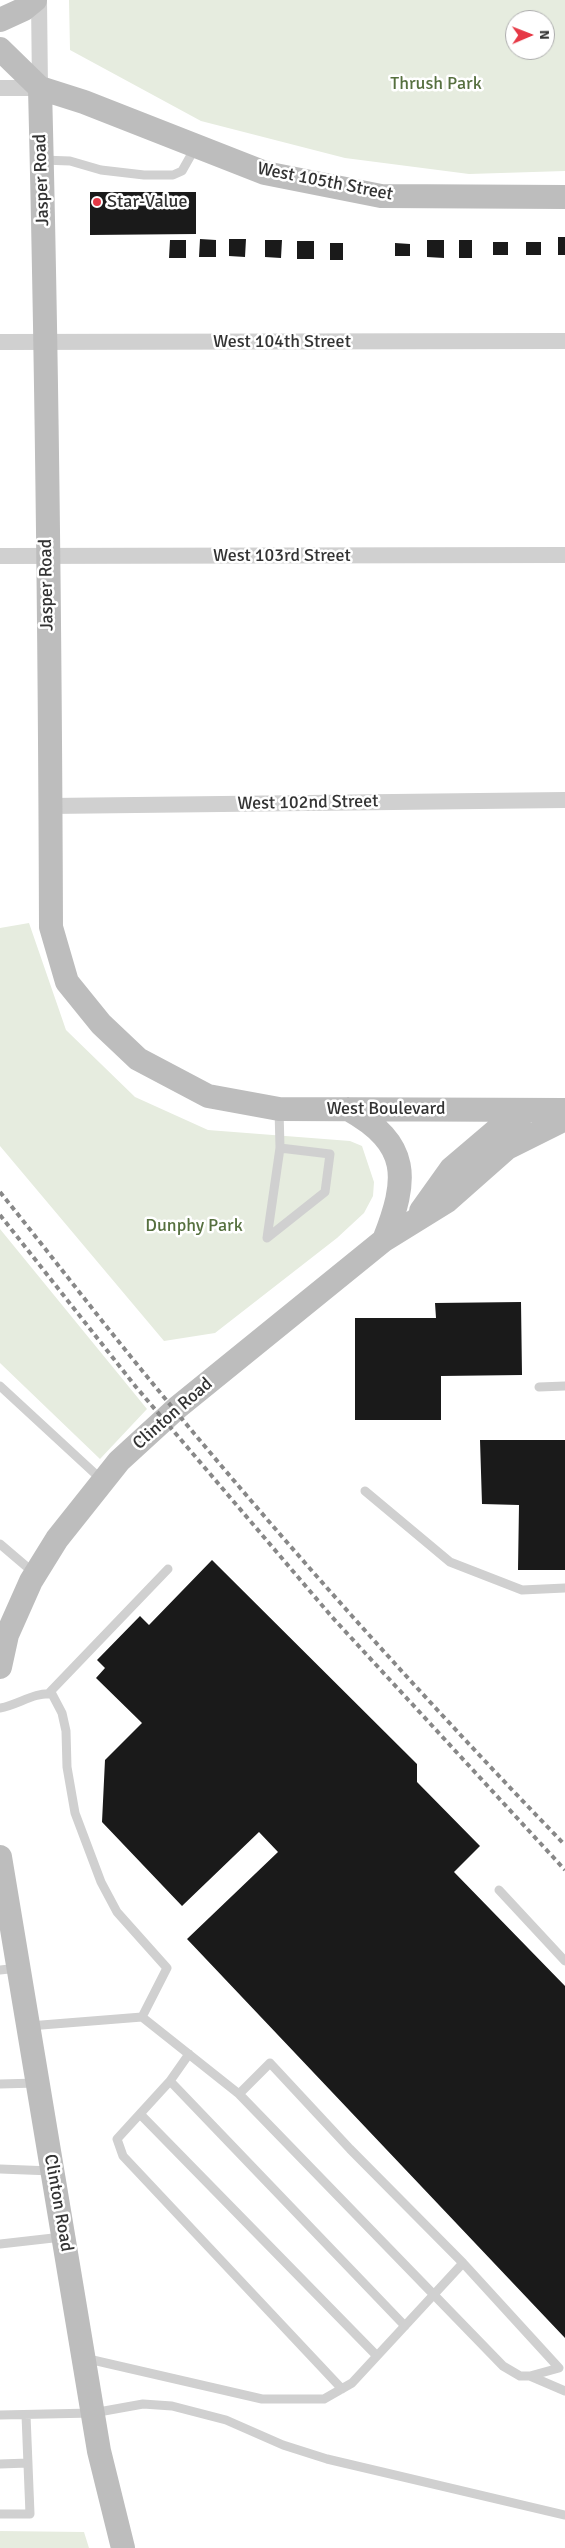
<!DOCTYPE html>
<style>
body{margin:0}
#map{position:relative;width:565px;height:2548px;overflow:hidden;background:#fff;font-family:Signika,sans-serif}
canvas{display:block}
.north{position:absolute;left:505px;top:10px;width:50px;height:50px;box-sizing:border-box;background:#fff;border:1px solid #adadad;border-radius:50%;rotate:89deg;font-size:14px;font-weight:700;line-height:20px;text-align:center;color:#333}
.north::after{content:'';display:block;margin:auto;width:18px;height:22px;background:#e63946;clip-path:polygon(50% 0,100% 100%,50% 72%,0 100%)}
</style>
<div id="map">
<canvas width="565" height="2548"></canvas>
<div class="north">N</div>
</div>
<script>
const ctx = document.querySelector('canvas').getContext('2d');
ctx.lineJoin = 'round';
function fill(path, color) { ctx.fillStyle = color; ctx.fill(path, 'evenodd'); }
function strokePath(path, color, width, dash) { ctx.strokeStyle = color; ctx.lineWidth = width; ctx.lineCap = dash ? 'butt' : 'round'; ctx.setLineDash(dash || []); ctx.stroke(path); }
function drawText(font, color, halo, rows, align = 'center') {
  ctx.font = font + ' Signika,sans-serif'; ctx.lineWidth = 5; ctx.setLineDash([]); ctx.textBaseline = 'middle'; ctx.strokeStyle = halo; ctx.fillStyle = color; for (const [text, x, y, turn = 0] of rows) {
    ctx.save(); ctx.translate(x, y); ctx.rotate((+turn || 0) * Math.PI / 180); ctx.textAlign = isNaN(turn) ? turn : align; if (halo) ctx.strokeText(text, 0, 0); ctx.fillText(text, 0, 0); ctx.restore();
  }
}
fill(new Path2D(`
 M 69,0 L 565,0 L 565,171 L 469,174 L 345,158 L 201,121 L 70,50 ZM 515,20 L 545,20 L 545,50 L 515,50 Z
 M 29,923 L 66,1030 L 135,1097 L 208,1130 L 350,1141 L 362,1146 L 374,1182 L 373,1196 L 364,1213 L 337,1238 L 215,1333 L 164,1341 L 0,1146 L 0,928 Z
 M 0,1229 L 147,1409 L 100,1459 L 0,1363 Z
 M 0,2531 L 84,2532 L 89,2548 L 0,2548 Z`), '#e6ecdf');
fill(new Path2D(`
 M 90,192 L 196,192 L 196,234 L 90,235 Z
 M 558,237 L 565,237 L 565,255 L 558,255 Z
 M 200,239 L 216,240 L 216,257 L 199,257 Z
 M 229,239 L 246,239 L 245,257 L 229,256 Z
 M 170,240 L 186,240 L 186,258 L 169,258 Z
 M 265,240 L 282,240 L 281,258 L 265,257 Z
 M 427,240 L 444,240 L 444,258 L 427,257 Z
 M 459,240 L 472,240 L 472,258 L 459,258 Z
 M 297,241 L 314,241 L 314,259 L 297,259 Z
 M 493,242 L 508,242 L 508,255 L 493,255 Z
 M 526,242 L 541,242 L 541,255 L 526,255 Z
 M 330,243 L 343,243 L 343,260 L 330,260 Z
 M 395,243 L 410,244 L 410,256 L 395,256 Z
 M 521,1302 L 522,1375 L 441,1376 L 441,1420 L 355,1420 L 355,1318 L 436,1318 L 435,1303 Z
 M 480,1440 L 565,1440 L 565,1570 L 518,1570 L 519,1505 L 482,1504 Z
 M 212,1560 L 417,1764 L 417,1782 L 480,1846 L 454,1872 L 565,1986 L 565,2338 L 187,1939 L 278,1852 L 259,1832 L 182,1906 L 102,1822 L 105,1760 L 142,1723 L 96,1678 L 105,1668 L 97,1660 L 140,1616 L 149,1625 Z`), '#1a1a1a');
strokePath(new Path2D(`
 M 42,160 L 70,161 L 101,170 L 144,175 L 173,175 L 182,171 L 195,148
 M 279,1109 L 280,1148 L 267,1238 L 325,1192 L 330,1154 L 280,1148
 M 0,1386 L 103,1481
 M 539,1387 L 565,1386
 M 365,1491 L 450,1562 L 522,1590 L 565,1588
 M 0,1544 L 34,1573
 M 48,1694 L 168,1569
 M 0,1708 C 18,1705 34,1692 52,1694 L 62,1713 L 66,1731 L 67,1767 L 75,1813 L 101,1882 L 117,1912 L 167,1968 L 142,2017
 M 499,1890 L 565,1961
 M 0,1970 L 18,1968
 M 29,2026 L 142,2017 L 239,2094 L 503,2366 L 520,2376 L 530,2376 L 559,2368 L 463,2263 L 352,2383 L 324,2399 L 262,2399 L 84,2358
 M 189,2054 L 170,2081 L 117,2139 L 123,2156 L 342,2389
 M 170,2081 L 405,2326
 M 0,2084 L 37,2083
 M 239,2094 L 270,2063 L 350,2149 L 463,2263
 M 140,2114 L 377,2356
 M 0,2169 L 52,2171
 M 0,2244 L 62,2237
 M 530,2376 L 565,2391
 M 0,2415 L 93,2413 L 143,2404 L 172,2406 L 226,2420 L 283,2445 L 327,2459 L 565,2515
 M 0,2464 L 28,2463
 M 0,2514 L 30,2514 L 26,2415`), '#d0d0d0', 9);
strokePath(new Path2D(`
 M 0,88 L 40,88 L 39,0
 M 0,342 L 565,341
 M 0,556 L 565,555
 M 50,806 L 565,800`), '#d0d0d0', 16);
strokePath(new Path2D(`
 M 0,20 L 24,9 L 35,0
 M 0,49 L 40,88 L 84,102 L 265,173 L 381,196 L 565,197
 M 40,88 C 47,367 50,647 51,927 L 67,982 L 101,1024 L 138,1059 L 208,1096 L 279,1109 L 565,1110
 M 348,1109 C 411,1144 408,1179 384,1240
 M 421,1211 L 451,1169 L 498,1129 L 528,1110
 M 0,1667 L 7,1635 L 31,1581 L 57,1539 L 119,1461 L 178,1407 L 384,1240 L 447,1201 L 507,1148 L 565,1119
 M 0,1857 L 99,2451 L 123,2548`), '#bdbdbd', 24);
strokePath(new Path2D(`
 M 0,1192 C 50,1254 98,1317 149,1379 C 281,1540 420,1695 565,1845
 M 0,1215 L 136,1387 L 332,1617 L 565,1870`), '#888', 4, [5, 4]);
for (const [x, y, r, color] of [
 [97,202,5,"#e63946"]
]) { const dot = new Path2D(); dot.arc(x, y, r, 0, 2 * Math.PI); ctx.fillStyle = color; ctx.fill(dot); strokePath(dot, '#fff', 2); }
drawText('18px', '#56703f', '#fff', [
 ["Thrush Park",436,84],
 ["Dunphy Park",194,1226]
]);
drawText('18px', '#333', '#fff', [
 ["Jasper Road",42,180,-92],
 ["West 105th Street",325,182,11],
 ["West 104th Street",282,342],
 ["West 103rd Street",282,556],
 ["Jasper Road",47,585,-91],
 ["West 102nd Street",308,803,-1],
 ["West Boulevard",386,1109],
 ["Clinton Road",173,1414,-41],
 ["Clinton Road",58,2203,80]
]);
drawText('18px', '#333', '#fff', [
 ["Star-Value",107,202]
], 'left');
</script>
